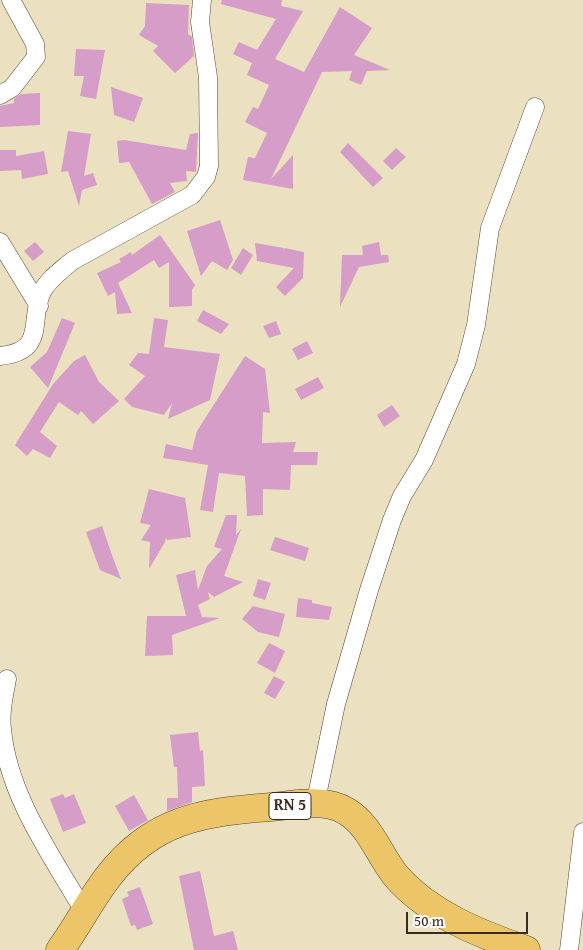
<!DOCTYPE html>
<style>
body{margin:0}
#map{position:relative;width:583px;height:950px;overflow:hidden;background:#ebe1c0;font-family:"Gentium Book Plus",serif}
canvas{display:block}
.scale{position:absolute;left:406px;top:912px;width:122px;height:22px;box-sizing:border-box;border:2px solid #3b2a1e;border-top:0;padding-left:6px;font-size:15px;line-height:18px;white-space:nowrap;color:#3b2a1e;-webkit-text-stroke:4px #fff;paint-order:stroke}
</style>
<div id="map">
<canvas width="583" height="950"></canvas>
<div class="scale">50 m</div>
</div>
<script>
const ctx = document.querySelector('canvas').getContext('2d');
ctx.lineJoin = 'round';
function fill(path, color) { ctx.fillStyle = color; ctx.fill(path, 'evenodd'); }
function strokePath(path, color, width, dash) { ctx.strokeStyle = color; ctx.lineWidth = width; ctx.lineCap = dash ? 'butt' : 'round'; ctx.setLineDash(dash || []); ctx.stroke(path); }
function drawText(font, color, halo, rows, align = 'center') {
  ctx.font = font + ' "Gentium Book Plus",serif'; ctx.lineWidth = 4.5; ctx.setLineDash([]); ctx.textBaseline = 'middle'; ctx.strokeStyle = halo; ctx.fillStyle = color; for (const [text, x, y, turn = 0] of rows) {
    ctx.save(); ctx.translate(x, y); ctx.rotate((+turn || 0) * Math.PI / 180); ctx.textAlign = isNaN(turn) ? turn : align; if (halo) ctx.strokeText(text, 0, 0); ctx.fillText(text, 0, 0); ctx.restore();
  }
}
fill(new Path2D(`
 M 222,0 L 282,0 L 281,6 L 303,11 L 275,59 L 304,72 L 340,7 L 372,28 L 354,55 L 390,70 L 367,71 L 361,85 L 349,80 L 352,71 L 322,72 L 271,179 L 293,155 L 293,189 L 243,180 L 248,157 L 255,158 L 267,133 L 245,122 L 253,107 L 258,109 L 269,85 L 247,75 L 252,63 L 233,54 L 239,42 L 257,50 L 276,19 L 221,4 Z
 M 146,3 L 189,5 L 188,34 L 192,37 L 194,56 L 175,73 L 153,51 L 158,46 L 139,35 L 145,26 Z
 M 76,49 L 105,50 L 96,99 L 80,96 L 84,76 L 74,76 Z
 M 111,87 L 143,98 L 134,122 L 114,115 Z
 M 40,93 L 40,125 L 0,127 L 0,106 L 14,103 L 14,99 L 21,94 Z
 M 68,131 L 91,134 L 84,176 L 93,173 L 97,185 L 82,190 L 79,206 L 68,171 L 61,172 Z
 M 198,133 L 196,172 L 186,171 L 187,181 L 170,183 L 175,192 L 152,204 L 129,162 L 119,163 L 117,141 L 124,140 L 186,150 L 190,134 Z
 M 348,143 L 383,178 L 373,187 L 340,152 Z
 M 396,148 L 406,157 L 392,170 L 383,161 Z
 M 0,150 L 16,150 L 16,156 L 44,151 L 48,174 L 22,179 L 21,170 L 0,171 Z
 M 220,220 L 233,260 L 227,270 L 212,261 L 201,276 L 187,231 Z
 M 160,235 L 195,285 L 192,290 L 192,306 L 169,307 L 169,262 L 159,268 L 154,260 L 118,283 L 132,313 L 117,314 L 115,292 L 108,296 L 97,273 L 121,262 L 119,259 L 131,252 L 132,255 Z
 M 35,242 L 44,252 L 33,261 L 24,251 Z
 M 379,242 L 381,255 L 388,255 L 389,262 L 359,267 L 340,307 L 342,255 L 363,255 L 362,246 Z
 M 255,243 L 284,248 L 284,250 L 285,248 L 304,252 L 303,278 L 285,296 L 276,287 L 294,268 L 257,261 Z
 M 243,248 L 253,255 L 241,275 L 231,268 Z
 M 203,310 L 229,324 L 221,334 L 197,321 Z
 M 62,318 L 75,323 L 48,388 L 30,367 L 47,352 Z
 M 154,318 L 168,320 L 164,347 L 220,354 L 210,400 L 168,419 L 172,403 L 164,415 L 132,407 L 124,399 L 145,376 L 129,365 L 138,353 L 149,354 Z
 M 276,321 L 281,334 L 269,338 L 263,326 Z
 M 307,341 L 313,353 L 298,360 L 292,349 Z
 M 85,355 L 99,382 L 119,401 L 93,424 L 81,411 L 78,415 L 59,402 L 40,432 L 57,446 L 50,458 L 33,449 L 27,456 L 15,445 L 53,384 L 74,361 Z
 M 245,356 L 265,369 L 270,413 L 263,412 L 262,443 L 296,442 L 293,452 L 318,452 L 317,465 L 291,465 L 290,490 L 263,489 L 263,515 L 247,516 L 245,476 L 219,473 L 213,512 L 200,510 L 208,465 L 163,458 L 166,444 L 192,450 L 197,431 Z
 M 318,377 L 324,388 L 301,400 L 295,389 Z
 M 392,405 L 400,416 L 384,427 L 377,415 Z
 M 149,489 L 185,498 L 191,537 L 167,540 L 166,537 L 165,542 L 149,569 L 150,542 L 141,540 L 151,525 L 140,523 Z
 M 226,515 L 237,515 L 236,535 L 241,529 L 224,576 L 243,582 L 214,597 L 208,592 L 210,599 L 198,605 L 202,617 L 220,618 L 172,635 L 173,655 L 145,656 L 147,616 L 186,616 L 176,575 L 195,570 L 198,590 L 207,566 L 222,549 L 214,547 Z
 M 102,526 L 112,555 L 121,579 L 100,570 L 86,532 Z
 M 275,537 L 309,548 L 305,561 L 270,550 Z
 M 258,579 L 271,583 L 265,600 L 253,596 Z
 M 298,598 L 312,600 L 312,603 L 332,607 L 329,620 L 296,617 Z
 M 253,606 L 285,614 L 279,637 L 258,632 L 242,619 Z
 M 269,643 L 285,651 L 275,673 L 257,663 Z
 M 274,676 L 285,682 L 275,699 L 264,693 Z
 M 198,732 L 200,751 L 203,750 L 205,786 L 192,787 L 192,802 L 167,811 L 167,798 L 178,798 L 177,767 L 174,767 L 170,735 Z
 M 63,794 L 65,798 L 74,794 L 86,823 L 63,832 L 50,799 Z
 M 134,795 L 148,820 L 129,831 L 115,806 Z
 M 200,871 L 214,936 L 233,931 L 238,950 L 194,950 L 179,876 Z
 M 140,887 L 153,924 L 137,930 L 135,925 L 131,926 L 122,899 L 129,896 L 127,892 Z`), '#d59dc8');
const street = new Path2D(`
 M 0,95 L 12,88 L 36,57 L 35,44 L 11,0
 M 0,242 L 39,306
 M 0,356 C 48,351 28,320 42,292 C 48,279 62,270 72,261 L 192,195 L 206,177 L 209,166 L 208,77 L 200,22 L 202,0
 M 7,679 C 4,696 0,711 2,729 C 8,796 52,856 85,913
 M 315,805 L 336,704 L 369,590 L 392,520 L 402,496 L 424,460 L 466,364 L 476,325 L 490,228 L 535,107
 M 569,950 L 583,832`);
const primary = new Path2D(`
 M 60,950 C 77,927 90,900 108,877 C 152,819 203,812 271,807 C 294,805 325,798 346,811 C 370,825 379,855 396,876 C 429,914 480,934 526,950`);
strokePath(street, '#554536', 19);
strokePath(primary, '#554536', 29);
strokePath(street, '#fff', 18);
strokePath(primary, '#ecc569', 28);
for (const [x, y, w] of [
 [290,806,42]
]) { const box = new Path2D(); box.roundRect(x - w / 2, y - 13.5, w, 27, 4); ctx.fillStyle = '#fff'; ctx.fill(box); strokePath(box, '#3b2a1e', 1); }
drawText('bold 16px', '#3b2a1e', null, [
 ["RN 5",290,806]
]);
</script>
